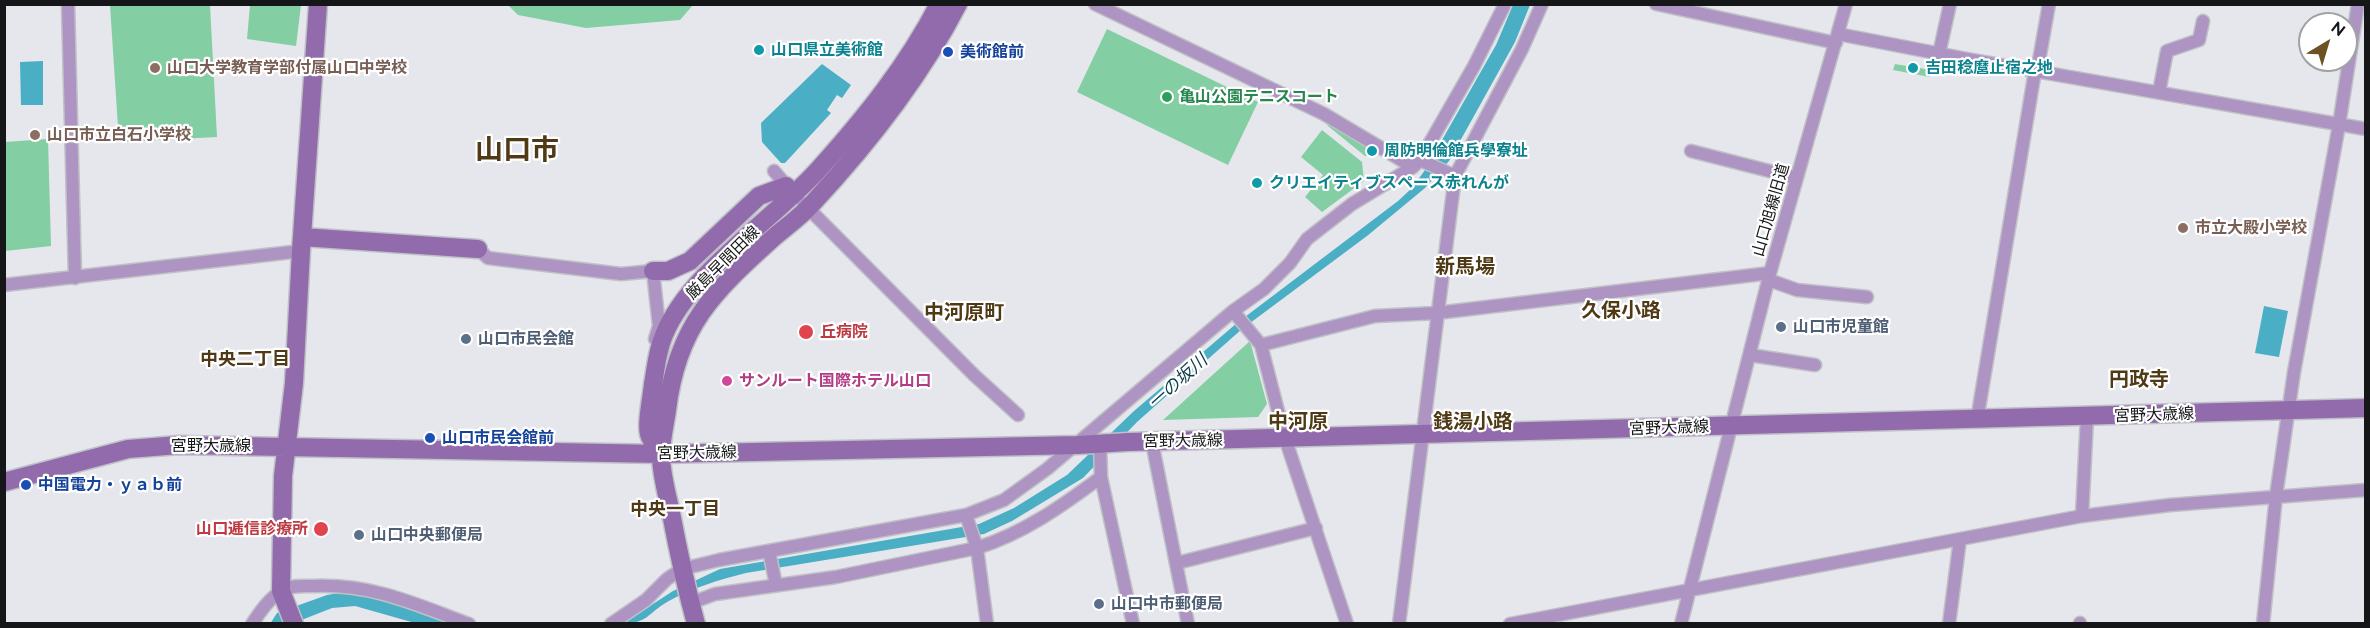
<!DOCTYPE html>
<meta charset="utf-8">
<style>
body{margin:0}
#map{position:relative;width:2370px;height:628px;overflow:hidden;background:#e5e7ed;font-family:Raleway,sans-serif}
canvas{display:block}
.frame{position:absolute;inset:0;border:6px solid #151618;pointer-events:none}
.north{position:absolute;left:2298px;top:12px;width:60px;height:60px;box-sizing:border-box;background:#fff;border:2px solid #a1a2a3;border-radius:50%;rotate:38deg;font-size:16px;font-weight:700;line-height:24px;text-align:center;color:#151618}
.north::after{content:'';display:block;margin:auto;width:21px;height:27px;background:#6d5224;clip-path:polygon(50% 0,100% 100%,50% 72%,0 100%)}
</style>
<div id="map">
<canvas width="2370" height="628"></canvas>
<div class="frame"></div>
<div class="north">N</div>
</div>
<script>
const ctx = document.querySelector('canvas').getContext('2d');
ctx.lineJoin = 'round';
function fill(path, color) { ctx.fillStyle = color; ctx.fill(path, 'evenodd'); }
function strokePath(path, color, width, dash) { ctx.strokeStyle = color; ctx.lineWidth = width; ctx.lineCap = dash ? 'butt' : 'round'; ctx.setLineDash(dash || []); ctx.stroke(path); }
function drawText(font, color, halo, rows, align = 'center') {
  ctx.font = font + ' Raleway,"Noto Sans JP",sans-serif'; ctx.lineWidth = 4.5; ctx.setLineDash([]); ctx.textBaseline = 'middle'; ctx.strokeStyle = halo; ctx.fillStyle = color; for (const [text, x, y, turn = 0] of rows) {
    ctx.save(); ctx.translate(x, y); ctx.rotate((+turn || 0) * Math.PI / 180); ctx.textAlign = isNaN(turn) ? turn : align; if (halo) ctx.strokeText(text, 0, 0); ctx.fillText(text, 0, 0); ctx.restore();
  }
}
fill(new Path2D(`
 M 110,5 L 210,5 L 217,137 L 119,142 Z
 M 250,5 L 301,5 L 296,46 L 247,39 Z
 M 508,5 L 693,5 L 680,20 L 586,28 L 518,15 Z
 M 1107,29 L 1258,102 L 1228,165 L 1077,92 Z
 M 1895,64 L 1931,70 L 1930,77 L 1893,70 Z
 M 1328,121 L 1381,154 L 1365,156 L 1328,126 L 1326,123 Z
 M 1322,130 L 1362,162 L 1364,181 L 1322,212 L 1305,197 L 1323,175 L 1301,157 Z
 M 48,139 L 51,246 L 5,251 L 5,142 Z
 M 1250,341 L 1267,404 L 1258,417 L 1163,420 Z`), '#83cea3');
fill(new Path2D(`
 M 1513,5 L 1530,5 L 1515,42 L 1449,161 L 1425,188 L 1367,236 L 1242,329 L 1137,422 L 1083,478 L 1012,521 L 984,534 L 746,573 C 718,580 692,588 667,602 C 647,614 648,623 622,624 L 673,591 L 720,569 L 979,524 L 1014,508 L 1067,475 L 1134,411 L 1237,323 L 1398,201 L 1412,188 L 1425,170 L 1496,45 Z
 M 43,61 L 43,105 L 21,105 L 20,62 Z
 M 822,64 L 851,85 L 842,98 L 837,95 L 827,110 L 831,113 L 785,163 L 781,163 L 762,142 L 761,123 Z
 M 2264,306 L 2288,311 L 2279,357 L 2255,353 Z
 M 339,593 L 385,599 L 453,623 L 415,623 L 355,606 L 332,608 L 294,623 L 270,624 L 277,613 L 327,595 Z`), '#4aaec5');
const street = new Path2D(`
 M 68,4 L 75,278
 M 1095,4 L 1324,114 L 1413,167
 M 1656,4 L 1836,43
 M 1838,34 L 1967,59 L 2366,129
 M 1939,54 L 1950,4
 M 2037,72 L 2049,4
 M 2159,92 L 2167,51 L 2199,40 L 2203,21
 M 1691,151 L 1797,178
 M 1420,160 L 1455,176
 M 774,171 L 791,191
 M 803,203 L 974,375 L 1018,415
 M 478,249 L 488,258 L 621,274 L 653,271 L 659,326 L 655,339
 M 1769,280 L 1797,290 L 1867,297
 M 4,285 L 301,251
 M 1233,311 L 1261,345 L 1285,438 L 1347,624
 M 1261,345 L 1375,316 L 1437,313 L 1770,273
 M 1750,355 L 1815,365
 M 1977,420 L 2035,71
 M 1152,442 L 1188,624
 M 1100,444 L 1101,477 L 1133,624
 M 966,515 L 977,548 L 987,624
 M 2082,516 L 2087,417
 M 769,551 L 776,585
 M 1177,563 L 1316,528
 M 691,603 L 715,594 L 836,577 L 977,548 C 1024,533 1062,506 1101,477
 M 252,624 C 260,612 270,597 283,590 C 292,585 303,586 314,586 C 373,584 415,604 469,624
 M 611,624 L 646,600 L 667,579 L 682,569 L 719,560 L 966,515 L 1004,500 L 1047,469 L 1233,311 L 1264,289 L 1290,263 L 1307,239 L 1352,204 L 1413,167 L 1420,160 L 1474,66 L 1505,4
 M 1399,624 L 1455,176 L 1522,49 L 1542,4
 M 1510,624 L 2082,516 L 2170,505 L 2366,490
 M 1681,624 L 1770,273 L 1846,4
 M 1949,624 L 1960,539
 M 2080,624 L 2080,623
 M 2263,624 L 2276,496 L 2294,372 L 2339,125 L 2358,4`);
const secondary = new Path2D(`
 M 302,237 L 478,249
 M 653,271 L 668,271 L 690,261 L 759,196 L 786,186
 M 661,454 C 657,448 651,441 649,434 C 646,424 652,396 653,384 C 656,368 657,351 664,335 C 689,273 773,220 818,170 C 864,119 907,66 939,4
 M 4,482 L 128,449 L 179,445 L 661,454 L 1078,445 L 1128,442 L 2366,408
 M 294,624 L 281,591 L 283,476 L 294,383 L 301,251 L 318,4
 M 696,624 C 686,587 678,550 671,513 C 667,494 661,474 661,455 C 661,440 665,424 667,410 C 677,326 713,292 773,238 C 786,227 800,217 811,205 C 867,145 920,78 958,4`);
strokePath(street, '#c0c1c7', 15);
strokePath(secondary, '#c0c1c7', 21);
strokePath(street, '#ae94c2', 12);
strokePath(secondary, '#926bad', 18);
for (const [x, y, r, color] of [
 [759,50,6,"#0f9aa8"],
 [948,52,6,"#1a4fb4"],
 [155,68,6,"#8d6e63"],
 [1913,68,6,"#0f9aa8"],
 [1167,97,6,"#2e9e5b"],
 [35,135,6,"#8d6e63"],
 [1372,151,6,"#0f9aa8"],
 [1257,183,6,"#0f9aa8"],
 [2183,228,6,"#8d6e63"],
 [1781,327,6,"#5c6f8a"],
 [806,332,8,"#e0444e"],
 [466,339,6,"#5c6f8a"],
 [727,381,6,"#d1479c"],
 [430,438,6,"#1a4fb4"],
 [26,485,6,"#1a4fb4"],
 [321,529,8,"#e0444e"],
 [359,535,6,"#5c6f8a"],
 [1099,604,6,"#5c6f8a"]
]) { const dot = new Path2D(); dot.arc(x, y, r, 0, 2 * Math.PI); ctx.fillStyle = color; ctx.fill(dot); strokePath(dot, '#fff', 2); }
drawText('bold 16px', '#0d838f', '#fff', [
 ["山口県立美術館",771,50],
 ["吉田稔麿止宿之地",1925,68],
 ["周防明倫館兵學寮址",1384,151],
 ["クリエイティブスペース赤れんが",1269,183]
], 'left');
drawText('bold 16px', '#164399', '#fff', [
 ["美術館前",960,52],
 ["山口市民会館前",442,438],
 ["中国電力・ｙａｂ前",38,485]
], 'left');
drawText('bold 16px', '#785e54', '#fff', [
 ["山口大学教育学部付属山口中学校",167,68],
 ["山口市立白石小学校",47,135],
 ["市立大殿小学校",2195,228]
], 'left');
drawText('bold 16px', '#27864d', '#fff', [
 ["亀山公園テニスコート",1179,97]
], 'left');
drawText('16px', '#151618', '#fff', [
 ["山口旭線旧道",1771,210,-74],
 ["厳島早間田線",723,263,-45],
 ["宮野大歳線",2154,415,-2],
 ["宮野大歳線",1669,428,-2],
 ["宮野大歳線",1183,441,-1],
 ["宮野大歳線",211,446],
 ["宮野大歳線",697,453,-1]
]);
drawText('bold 16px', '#4e5e75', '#fff', [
 ["山口市児童館",1793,327],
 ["山口市民会館",478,339],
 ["山口中央郵便局",371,535],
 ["山口中市郵便局",1111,604]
], 'left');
drawText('bold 16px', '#be3a42', '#fff', [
 ["丘病院",820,332],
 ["山口逓信診療所",308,529,"right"]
], 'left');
drawText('bold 16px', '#b23c85', '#fff', [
 ["サンルート国際ホテル山口",739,381]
], 'left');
drawText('bold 18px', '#4f3a15', '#fff', [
 ["中央二丁目",245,360],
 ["中央一丁目",675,510]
]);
drawText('italic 18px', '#0f3e48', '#fff', [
 ["一の坂川",1178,382,-42]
]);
drawText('bold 20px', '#4f3a15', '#fff', [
 ["新馬場",1465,267],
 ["久保小路",1621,311],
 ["中河原町",964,313],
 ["円政寺",2139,380],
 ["中河原",1298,422],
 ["銭湯小路",1473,422]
]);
drawText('bold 28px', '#4f3a15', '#fff', [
 ["山口市",517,151]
]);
</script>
